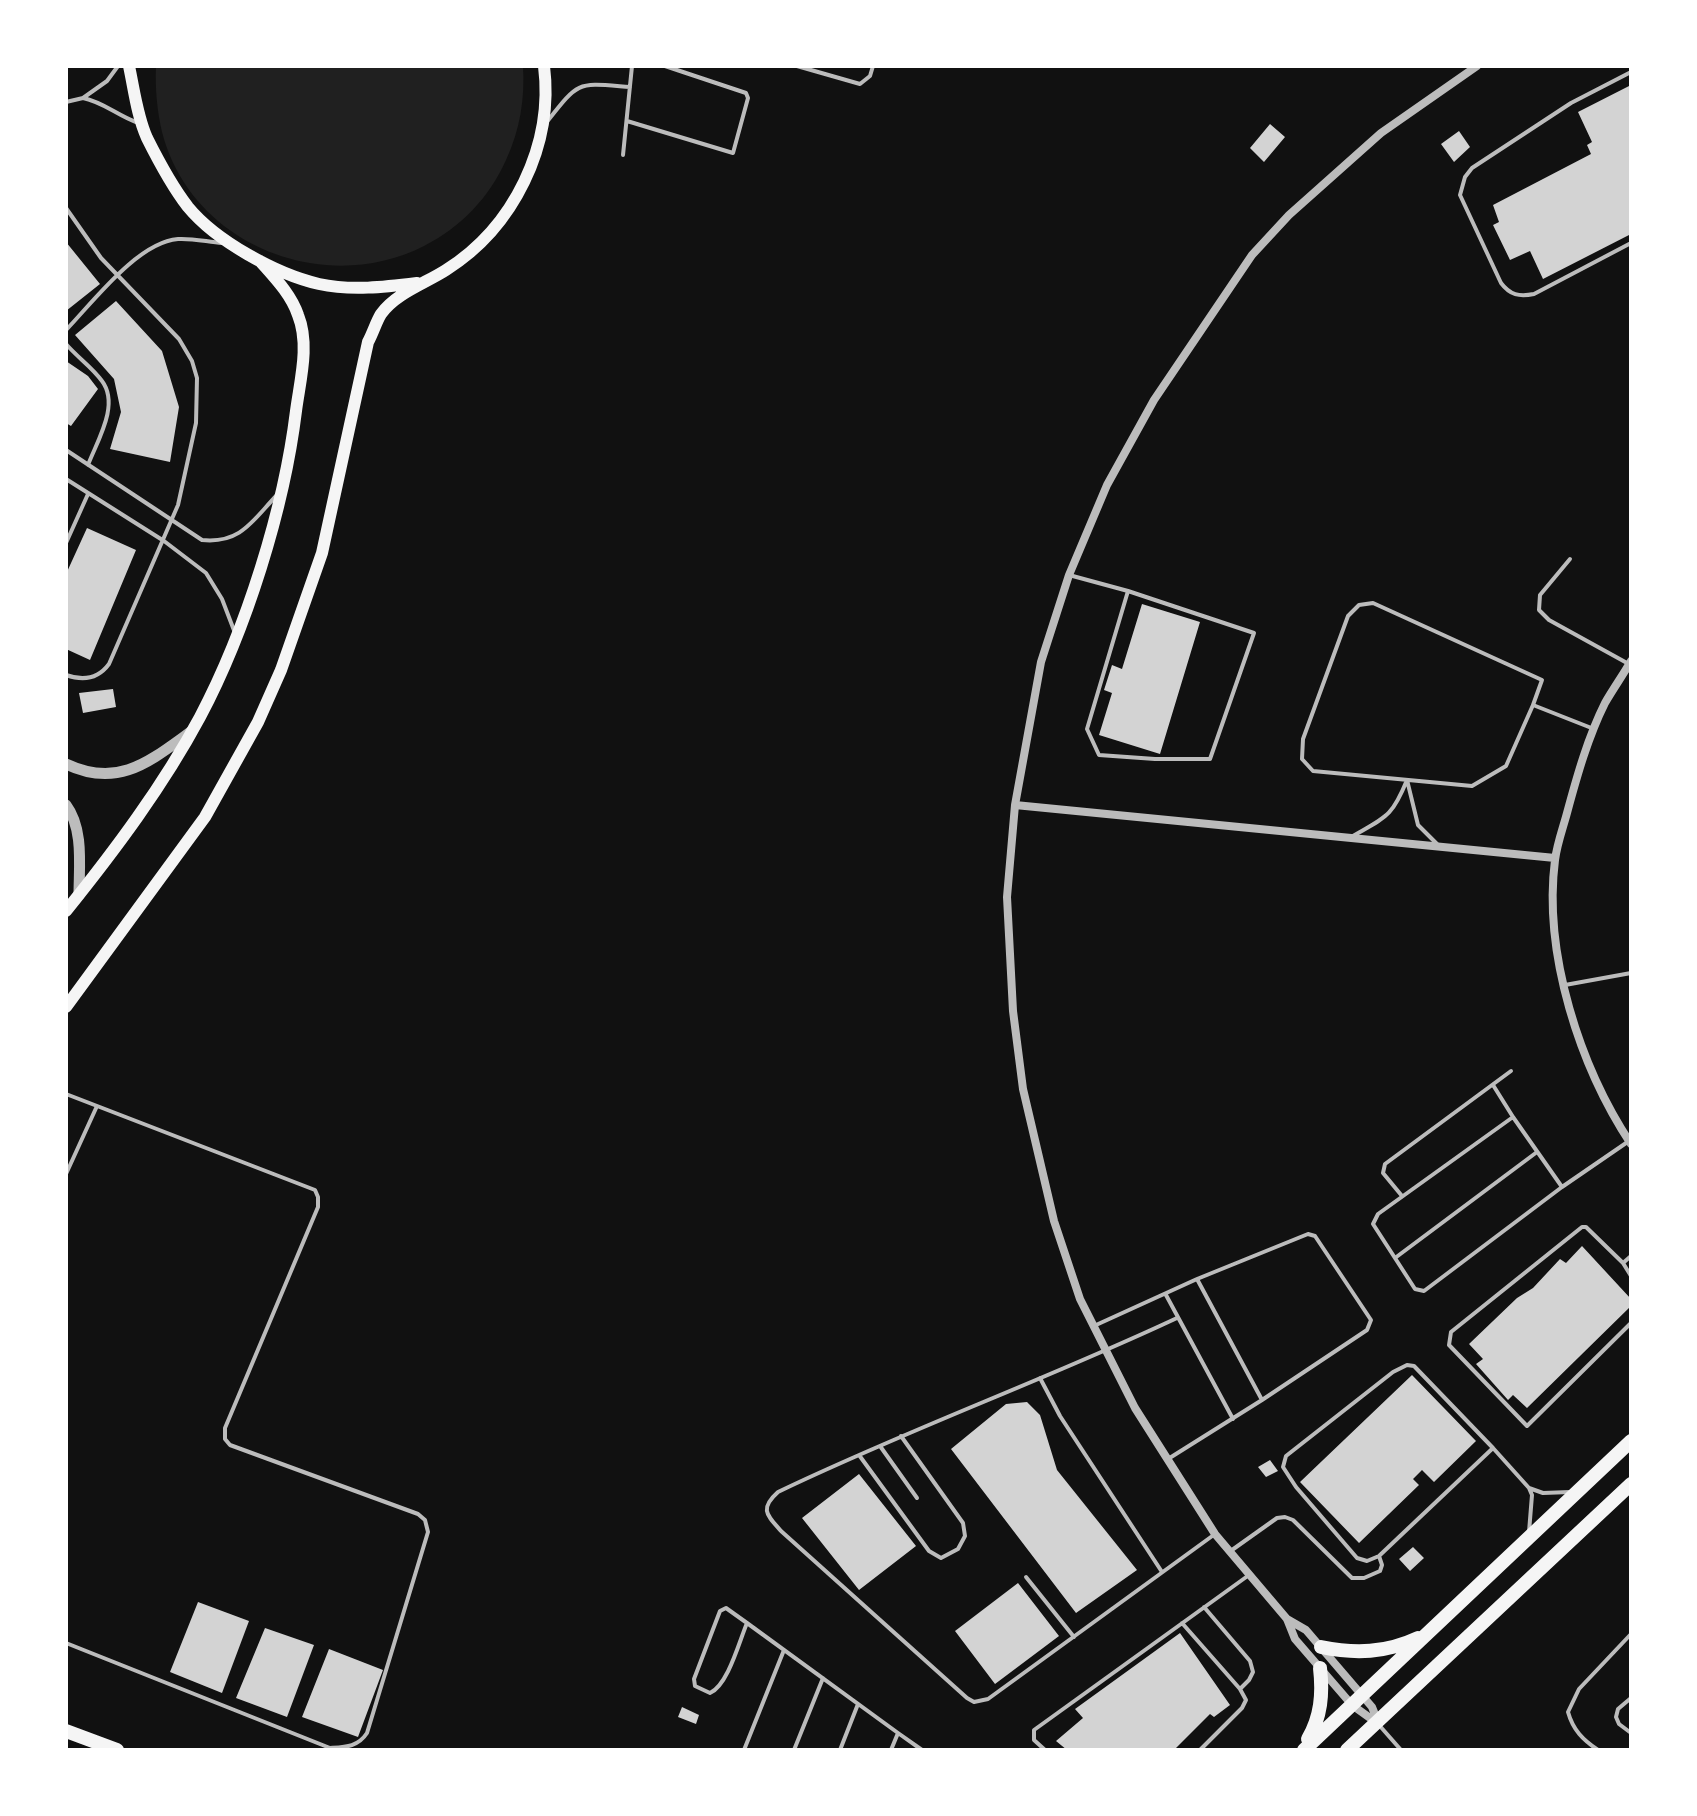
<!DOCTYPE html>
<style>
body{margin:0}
#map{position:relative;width:1697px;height:1816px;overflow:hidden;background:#111;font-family:"Public Sans",sans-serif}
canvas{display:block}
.frame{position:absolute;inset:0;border:68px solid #fff;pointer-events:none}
</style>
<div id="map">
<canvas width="1697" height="1816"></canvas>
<div class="frame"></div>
</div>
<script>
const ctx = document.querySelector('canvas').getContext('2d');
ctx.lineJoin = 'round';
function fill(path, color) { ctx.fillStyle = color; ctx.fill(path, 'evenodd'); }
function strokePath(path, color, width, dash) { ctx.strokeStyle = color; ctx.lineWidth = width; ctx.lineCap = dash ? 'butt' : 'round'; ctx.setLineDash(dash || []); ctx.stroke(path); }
fill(new Path2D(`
 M 156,66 L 523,66 C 525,99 520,130 506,160 C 489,198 461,227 424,246 C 324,297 191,245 162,132 C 157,111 155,88 156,66 Z`), '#202020');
fill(new Path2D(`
 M 1631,85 L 1631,234 L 1543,279 L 1530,251 L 1510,260 L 1493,225 L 1499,222 L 1493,205 L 1591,154 L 1587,145 L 1592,142 L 1578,112 Z
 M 1270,124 L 1285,137 L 1264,162 L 1250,148 Z
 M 1459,131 L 1470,147 L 1454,162 L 1441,144 Z
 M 66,242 L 100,284 L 66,311 Z
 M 116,301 L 162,351 L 179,407 L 170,462 L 110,449 L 121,412 L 114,379 L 75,335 Z
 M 66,361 L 88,376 L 98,389 L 71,426 L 66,423 Z
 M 87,528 L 136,550 L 90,660 L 66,649 L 66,574 Z
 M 1142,604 L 1200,622 L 1160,754 L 1099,735 L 1112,693 L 1104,690 L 1112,665 L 1122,669 Z
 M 113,689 L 116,707 L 83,713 L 79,693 Z
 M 1582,1246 L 1631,1299 L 1631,1306 L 1527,1408 L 1513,1395 L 1508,1400 L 1476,1364 L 1483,1359 L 1469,1344 L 1517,1298 L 1533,1288 L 1560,1259 L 1566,1263 Z
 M 1412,1375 L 1476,1441 L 1434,1482 L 1422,1470 L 1413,1479 L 1419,1485 L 1359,1543 L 1300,1482 Z
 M 1027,1402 L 1040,1415 L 1057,1470 L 1137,1570 L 1076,1613 L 951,1449 L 1006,1404 Z
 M 1270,1460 L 1278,1471 L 1266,1477 L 1258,1467 Z
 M 859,1474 L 916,1546 L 859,1590 L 802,1518 Z
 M 1413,1547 L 1424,1558 L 1410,1571 L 1399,1559 Z
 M 1018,1583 L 1059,1636 L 995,1684 L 955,1631 Z
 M 198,1602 L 249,1621 L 222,1693 L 170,1672 Z
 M 265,1628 L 314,1645 L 287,1717 L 236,1698 Z
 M 1180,1633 L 1230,1705 L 1214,1717 L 1210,1714 L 1174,1750 L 1067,1750 L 1056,1741 L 1083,1718 L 1075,1709 Z
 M 329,1649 L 383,1670 L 358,1737 L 302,1717 Z
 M 682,1707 L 699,1715 L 696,1724 L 678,1717 Z`), '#d3d3d3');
strokePath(new Path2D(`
 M 118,66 L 107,81 L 83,98 C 103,102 117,115 136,122
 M 797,66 L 860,84 L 870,76 L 873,66
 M 1631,72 L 1571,103 L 1472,168 L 1465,177 L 1460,195 L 1501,283 C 1510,295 1519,297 1534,294 L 1631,243
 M 66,102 L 83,98
 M 627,121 L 733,153 L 748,98 L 746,93 L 665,66
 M 546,123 C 580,80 576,83 630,87
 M 623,155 L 632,66
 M 66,208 L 101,258 L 179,339 L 192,361 L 197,378 L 196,423 L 178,505 L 109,664 C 98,679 83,681 66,675
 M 66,330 C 93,302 138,242 178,239 C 192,238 208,242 222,243
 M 66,344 C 77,357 92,367 102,381 C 120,405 97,441 88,465
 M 66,450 L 202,540 C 241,544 253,520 277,495
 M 66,479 L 164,541 L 206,573 L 222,599 L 235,633
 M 66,543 L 88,494
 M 1570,559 L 1540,595 L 1539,610 L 1549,620 L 1627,663
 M 1069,575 L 1128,591 L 1254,633 L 1210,759 L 1155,759 L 1099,755 L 1087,729 L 1128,591
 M 1533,705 L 1542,680 L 1373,603 L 1359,605 L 1348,616 L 1303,739 L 1302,759 L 1313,771 L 1472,786 L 1506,766 L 1533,705 L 1594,729
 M 1353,836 C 1386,817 1392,817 1407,780 L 1418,825 L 1437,844
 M 1565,985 L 1631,973
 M 1493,1085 L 1513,1117
 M 66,1094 L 315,1190 L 318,1197 L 318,1207 L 225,1428 L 225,1439 L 230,1445 L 418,1514 L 425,1520 L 428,1532 L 367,1733 C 358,1747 345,1747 330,1748 L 66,1643
 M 66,1174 L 97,1106
 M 1562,1187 L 1513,1117 L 1378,1214 L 1373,1224 L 1415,1289 L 1424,1291 L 1562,1187 L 1629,1141
 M 1402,1196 L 1383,1173 L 1385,1164 L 1511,1071
 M 1395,1258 L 1537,1152
 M 1623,1263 L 1631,1256
 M 1631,1276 L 1623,1263 L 1586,1227 L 1582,1227 L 1451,1332 L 1449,1345 L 1527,1426 L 1631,1323
 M 1197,1279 L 1262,1400
 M 1166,1295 L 1233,1419
 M 1177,1318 C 1045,1380 909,1429 778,1492 C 759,1509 767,1515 781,1531 L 967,1698 L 974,1702 L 988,1699 L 1215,1534
 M 1096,1325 L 1197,1279 L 1308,1234 L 1315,1236 L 1371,1320 L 1367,1330 L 1262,1400 L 1168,1459
 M 1407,1365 L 1414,1366 L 1493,1448 L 1379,1556 L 1367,1561 L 1357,1558 L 1296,1487 L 1283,1467 L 1286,1456 L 1393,1372 Z
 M 1040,1378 L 1060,1416 L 1162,1572
 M 880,1446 L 917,1498
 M 1493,1448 L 1529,1488
 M 859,1455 L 929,1551 L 941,1558 L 958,1549 L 965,1536 L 963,1523 L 901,1436
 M 1529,1532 L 1532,1495 L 1529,1488 L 1543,1493 L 1570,1492
 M 1232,1550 L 1277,1518 L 1285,1517 L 1293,1520 L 1352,1578 L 1364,1578 L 1380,1571 L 1382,1565 L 1379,1556
 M 1026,1577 L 1074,1637
 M 1204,1607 L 1250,1661 L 1253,1672 L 1249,1680 L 1240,1689
 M 747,1623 C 739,1642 728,1685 710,1693 L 695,1686 L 694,1679 L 720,1611 L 726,1608 L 747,1623 L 898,1733 L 922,1750
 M 1182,1623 L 1240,1689 L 1246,1700 L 1242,1708 L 1200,1750
 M 1631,1698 L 1618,1709 L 1616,1717 L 1619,1724 L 1631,1733
 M 1379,1725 L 1401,1750
 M 744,1750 L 784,1650
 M 794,1750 L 823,1678
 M 840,1750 L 858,1704
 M 891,1750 L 898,1733
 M 1045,1750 L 1034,1740 L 1034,1730 L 1249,1575
 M 1598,1750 C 1583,1740 1573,1730 1568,1712 L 1579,1689 L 1631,1634`), '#bcbcbc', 4);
strokePath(new Path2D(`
 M 1631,661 C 1623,675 1613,689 1605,703 C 1588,737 1577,776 1567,813 C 1563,828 1557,844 1555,860 C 1543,954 1580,1067 1631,1144
 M 1015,805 L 1555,858
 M 1287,1619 L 1306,1630 L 1372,1707 L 1378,1722
 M 1377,1723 L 1352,1705 L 1295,1639 L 1287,1619 L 1215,1534 L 1135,1408 L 1080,1299 L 1054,1221 L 1023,1089 L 1013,1011 L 1007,897 L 1015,805 L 1041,662 L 1069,575 L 1107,485 L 1154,400 L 1252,255 L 1289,215 L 1381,133 L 1477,66`), '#bcbcbc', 8);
strokePath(new Path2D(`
 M 66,764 C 119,789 150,761 192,731
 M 66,805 C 84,829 79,866 79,895`), '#bcbcbc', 11);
strokePath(new Path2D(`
 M 129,66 C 134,89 137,116 147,138 C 157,158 174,189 188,207 C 216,241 276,274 319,284 C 351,291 385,287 417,283
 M 66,911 C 115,850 163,786 200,717 C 246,630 284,509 296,411 C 300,380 310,345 298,315 C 291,294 274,277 260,261
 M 66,1007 L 205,817 L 258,722 L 281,670 L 322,553 L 368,342 C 373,333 376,322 381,314 C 396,293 426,283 446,270 C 514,227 554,145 544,66`), '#f5f5f5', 12);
strokePath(new Path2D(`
 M 1321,1647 C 1355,1654 1386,1653 1418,1638
 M 66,1731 L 117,1750
 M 1308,1739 C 1321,1717 1323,1694 1320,1668
 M 1304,1750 L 1631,1441
 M 1347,1750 L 1631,1484`), '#f5f5f5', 14);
</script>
